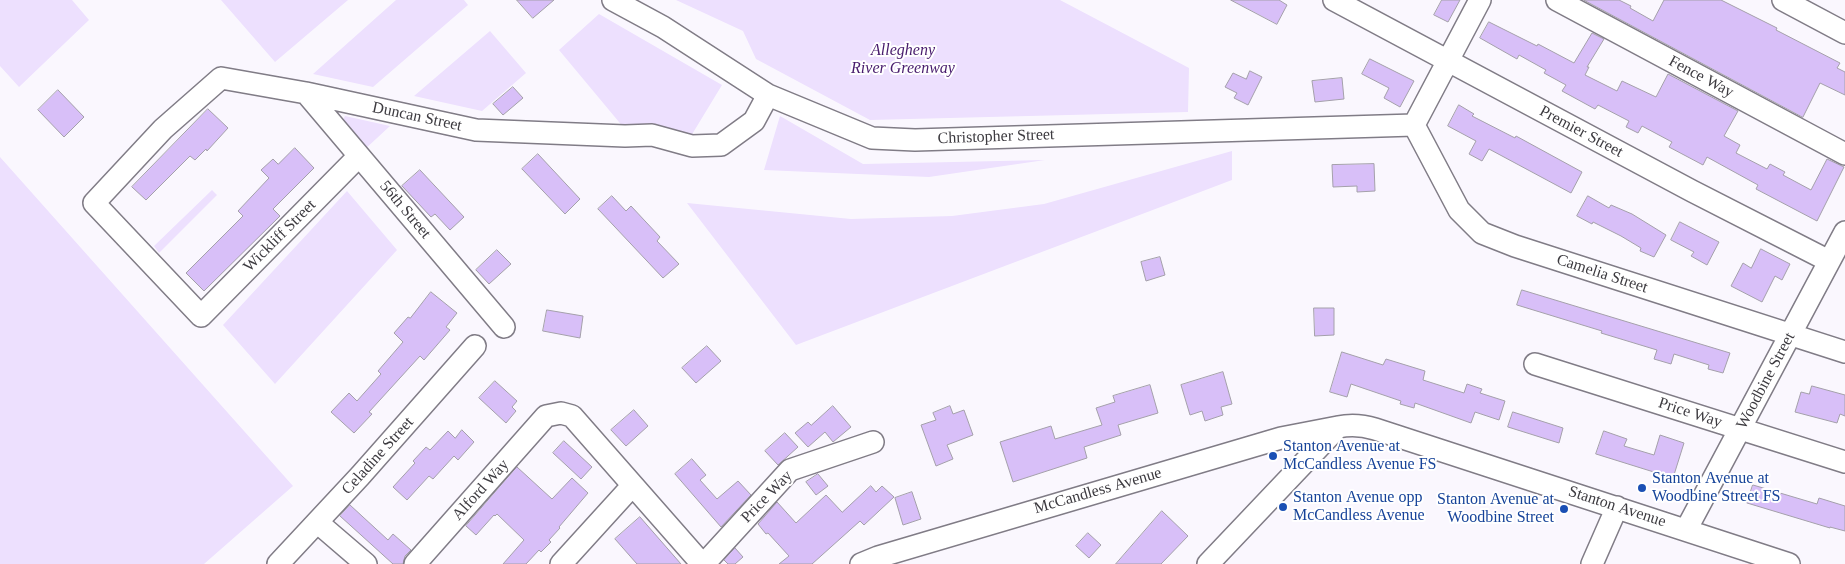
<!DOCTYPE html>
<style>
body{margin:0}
canvas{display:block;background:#faf7fe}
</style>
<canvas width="1845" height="564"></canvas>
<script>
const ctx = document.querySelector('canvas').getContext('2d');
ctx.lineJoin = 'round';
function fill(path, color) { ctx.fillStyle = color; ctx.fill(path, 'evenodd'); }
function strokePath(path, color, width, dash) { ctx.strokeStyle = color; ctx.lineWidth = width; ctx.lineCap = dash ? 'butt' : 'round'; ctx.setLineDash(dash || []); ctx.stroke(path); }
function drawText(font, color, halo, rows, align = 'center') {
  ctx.font = font + ' "Times New Roman",serif'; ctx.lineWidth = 4; ctx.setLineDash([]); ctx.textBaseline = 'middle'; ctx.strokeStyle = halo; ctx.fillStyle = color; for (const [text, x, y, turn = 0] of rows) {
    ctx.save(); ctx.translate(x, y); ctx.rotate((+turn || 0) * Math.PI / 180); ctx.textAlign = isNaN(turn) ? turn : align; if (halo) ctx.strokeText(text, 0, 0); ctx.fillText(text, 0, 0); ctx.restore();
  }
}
fill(new Path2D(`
 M 0,0 L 72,0 L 89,20 L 19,87 L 0,66 Z
 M 221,0 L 348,0 L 275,62 Z
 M 396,0 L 464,0 L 468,5 L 373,87 L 313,74 Z
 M 676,0 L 1060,0 L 1189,68 L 1188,112 L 870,120 L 756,59 L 743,31 Z
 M 599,14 L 722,85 L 691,136 L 624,128 L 559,50 Z
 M 490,31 L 526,73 L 482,111 L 414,96 Z
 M 345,116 L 390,126 L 363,151 L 342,122 Z
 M 780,116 L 863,164 L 1045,160 L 929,177 L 764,170 Z
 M 1232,151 L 1232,180 L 796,345 L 687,203 L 851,219 L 952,216 L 1044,204 Z
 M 0,157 L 293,486 L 204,564 L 0,564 Z
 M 212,190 L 217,195 L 159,253 L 154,246 Z
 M 347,191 L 397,250 L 275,384 L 223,325 Z`), '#ede0fe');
const building = new Path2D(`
 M 517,0 L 554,0 L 533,18 Z
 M 1231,0 L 1279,0 L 1287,5 L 1277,24 Z
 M 1442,0 L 1460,0 L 1448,22 L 1434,15 Z
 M 1584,0 L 1619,0 L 1631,6 L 1630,8 L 1653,21 L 1664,0 L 1721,0 L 1777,28 L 1776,30 L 1840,63 L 1837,68 L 1845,72 L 1845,95 L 1820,83 L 1803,117 Z
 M 1489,22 L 1537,46 L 1538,44 L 1574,63 L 1592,33 L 1604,39 L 1587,67 L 1589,67 L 1585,75 L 1617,91 L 1622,81 L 1656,97 L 1668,74 L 1738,111 L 1724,136 L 1740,145 L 1736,153 L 1767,169 L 1770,164 L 1785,172 L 1783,175 L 1811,190 L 1827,159 L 1844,167 L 1817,221 L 1756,189 L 1758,185 L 1707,157 L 1703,165 L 1669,147 L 1672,142 L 1642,126 L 1638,133 L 1626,127 L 1629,121 L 1598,105 L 1595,109 L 1562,91 L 1566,85 L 1544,73 L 1546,70 L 1519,55 L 1517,59 L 1480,38 Z
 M 1370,59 L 1414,81 L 1400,107 L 1384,98 L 1389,88 L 1362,74 Z
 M 1250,71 L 1262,77 L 1248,105 L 1234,98 L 1237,93 L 1225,87 L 1233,73 L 1246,79 Z
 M 1342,78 L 1344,99 L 1315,102 L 1312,81 Z
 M 513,87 L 523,98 L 503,115 L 493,104 Z
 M 58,90 L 84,117 L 64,137 L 38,110 Z
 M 1459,105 L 1474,114 L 1472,116 L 1515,138 L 1516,136 L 1582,172 L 1571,193 L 1489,149 L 1482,161 L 1469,154 L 1476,141 L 1448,126 Z
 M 208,109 L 228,128 L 207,151 L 206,149 L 195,160 L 190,156 L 146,200 L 132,187 Z
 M 295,148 L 314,168 L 273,209 L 280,216 L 204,291 L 186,273 L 243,216 L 238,211 L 269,178 L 261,170 L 273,159 L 278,164 Z
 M 538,154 L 580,199 L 565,214 L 522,169 Z
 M 1374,164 L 1375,191 L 1357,192 L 1357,186 L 1333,187 L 1332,165 Z
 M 420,170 L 464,217 L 450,230 L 435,214 L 431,217 L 402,186 Z
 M 612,196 L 626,211 L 631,206 L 660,237 L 657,241 L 679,264 L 663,278 L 598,209 Z
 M 1588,196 L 1609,208 L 1611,205 L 1632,214 L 1666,235 L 1654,257 L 1640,251 L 1641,248 L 1621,236 L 1593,222 L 1592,224 L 1577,216 Z
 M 1680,222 L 1719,242 L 1707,265 L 1691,256 L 1694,252 L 1671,240 Z
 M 1761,249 L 1790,264 L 1782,280 L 1775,276 L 1762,302 L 1731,286 L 1743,263 L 1751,268 Z
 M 497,250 L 511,264 L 489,284 L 476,270 Z
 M 1160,257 L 1165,275 L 1146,281 L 1141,262 Z
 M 1522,290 L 1730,353 L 1723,373 L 1708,369 L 1709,365 L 1674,354 L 1671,364 L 1654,359 L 1657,350 L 1601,333 L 1602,331 L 1517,305 Z
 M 431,292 L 457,313 L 446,327 L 450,330 L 424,360 L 420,356 L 369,412 L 372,414 L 354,433 L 331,412 L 349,393 L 357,401 L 381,374 L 378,371 L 403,342 L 394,333 L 408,317 L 410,318 Z
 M 1314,308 L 1334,308 L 1334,335 L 1315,336 Z
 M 547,310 L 583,316 L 580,338 L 543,331 Z
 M 707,346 L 721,361 L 696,383 L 682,368 Z
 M 1342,352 L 1383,365 L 1386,359 L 1425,371 L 1423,380 L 1464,393 L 1467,384 L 1482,389 L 1480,393 L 1505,401 L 1499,420 L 1475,412 L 1471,423 L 1415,403 L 1414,408 L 1400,404 L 1401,401 L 1351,384 L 1347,397 L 1330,392 Z
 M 1223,372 L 1232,404 L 1221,407 L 1223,415 L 1205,421 L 1202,411 L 1190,415 L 1181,385 Z
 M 495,381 L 517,401 L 512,407 L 516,411 L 506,423 L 479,398 Z
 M 1150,385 L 1158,413 L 1118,425 L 1121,435 L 1084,447 L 1087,458 L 1013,482 L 1000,442 L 1051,426 L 1055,439 L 1102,425 L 1096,408 L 1115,402 L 1113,396 Z
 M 1812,386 L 1845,395 L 1845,416 L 1840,414 L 1837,423 L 1795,412 L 1801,392 L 1809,394 Z
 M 833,406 L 851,427 L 833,442 L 825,432 L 808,447 L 795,433 L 808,422 L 811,425 Z
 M 950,406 L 953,414 L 964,410 L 973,435 L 947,445 L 953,459 L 936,466 L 921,425 L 936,420 L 933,413 Z
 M 634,410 L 648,426 L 626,446 L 611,430 Z
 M 1513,412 L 1563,428 L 1559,443 L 1508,427 Z
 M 462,430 L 474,442 L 458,460 L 454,456 L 433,479 L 429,476 L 407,500 L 393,487 L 415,463 L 413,461 L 426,447 L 430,450 L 448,431 L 455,438 Z
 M 1604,431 L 1627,439 L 1624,446 L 1654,455 L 1660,435 L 1684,443 L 1673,478 L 1596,454 Z
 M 785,433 L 798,447 L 778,465 L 765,451 Z
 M 564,441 L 592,467 L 581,479 L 553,453 Z
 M 692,459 L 706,475 L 700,480 L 717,499 L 738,481 L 751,495 L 721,527 L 675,474 Z
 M 517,467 L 552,499 L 572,478 L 588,493 L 559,527 L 560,528 L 549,540 L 551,542 L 541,552 L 539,550 L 526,564 L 503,564 L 524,540 L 497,514 L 495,516 L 494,515 L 476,535 L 466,526 Z
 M 818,474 L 828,486 L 816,495 L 806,482 Z
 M 1753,485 L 1817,504 L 1819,498 L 1845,506 L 1845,531 L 1830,527 L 1830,528 L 1747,503 Z
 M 871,486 L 876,492 L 882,486 L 894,497 L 864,525 L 860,521 L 812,564 L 779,564 L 789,556 L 768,533 L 766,534 L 758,524 L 777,502 L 796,523 L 826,495 L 842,512 Z
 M 912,492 L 921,519 L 903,525 L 895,498 Z
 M 350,505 L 388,540 L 393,534 L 411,550 L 405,556 L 403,564 L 393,564 L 340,516 Z
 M 1162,511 L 1188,536 L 1161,564 L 1116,564 Z
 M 640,517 L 681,564 L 637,564 L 615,539 Z
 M 1088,533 L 1101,545 L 1089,558 L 1076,546 Z
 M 735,548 L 743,557 L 735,564 L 728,564 L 724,560 Z`);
fill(building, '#d8bff8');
strokePath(building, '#a4a0aa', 1);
const minor = new Path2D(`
 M 613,0 L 663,27 L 768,95 L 872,138 L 915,140 L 1414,125
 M 1334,0 L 1692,191 L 1829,261
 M 1557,0 L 1845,154
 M 1783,0 L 1845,33
 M 306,93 L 504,327
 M 1414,125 L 1459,210 L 1482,233 L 1515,246 L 1845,352
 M 1414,125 L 1480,0
 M 359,156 L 201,316 L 94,203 L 163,129 L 221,78 L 306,93 L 476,130 L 625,136 L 652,135 L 692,146 L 721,145 L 754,121 L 768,95
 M 1535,364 L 1845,462
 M 317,522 L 366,564
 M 1686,530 L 1845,232
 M 278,564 L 360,476 L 475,346
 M 415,564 L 546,416 L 561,413 L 572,416 L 702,564
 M 561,564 L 632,486
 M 704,564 L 790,470 L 873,442
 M 861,564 L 878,557 L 1281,438 L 1338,427
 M 1208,564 L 1338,427 C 1352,424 1362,425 1375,429 L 1789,564
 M 1592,564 L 1617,507`);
strokePath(minor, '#807c86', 24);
strokePath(minor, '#fff', 21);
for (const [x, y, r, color] of [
 [1273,456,5,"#1a4fb4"],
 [1642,488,5,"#1a4fb4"],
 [1283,507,5,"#1a4fb4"],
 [1564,509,5,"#1a4fb4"]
]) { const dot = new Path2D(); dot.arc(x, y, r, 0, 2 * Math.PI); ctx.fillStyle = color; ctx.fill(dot); strokePath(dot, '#fff', 2); }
drawText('italic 16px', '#471b6c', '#fff', [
 ["Allegheny",903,51],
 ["River Greenway",903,69]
]);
drawText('16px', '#3d3b40', '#fff', [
 ["Fence Way",1701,77,28],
 ["Duncan Street",417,117,12],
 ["Premier Street",1581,132,28],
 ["Christopher Street",996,137,-2],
 ["56th Street",405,210,50],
 ["Wickliff Street",280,236,-45],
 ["Camelia Street",1602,274,18],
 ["Woodbine Street",1766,381,-62],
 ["Price Way",1690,413,18],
 ["Celadine Street",378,456,-48],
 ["Alford Way",481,490,-48],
 ["McCandless Avenue",1098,491,-16],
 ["Price Way",767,497,-46],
 ["Stanton Avenue",1617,507,18]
]);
drawText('16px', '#164399', '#fff', [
 ["Stanton Avenue at",1283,447],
 ["McCandless Avenue FS",1283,465],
 ["Stanton Avenue at",1652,479],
 ["Woodbine Street FS",1652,497],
 ["Stanton Avenue opp",1293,498],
 ["McCandless Avenue",1293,516],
 ["Stanton Avenue at",1554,500,"right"],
 ["Woodbine Street",1554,518,"right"]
], 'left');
</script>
